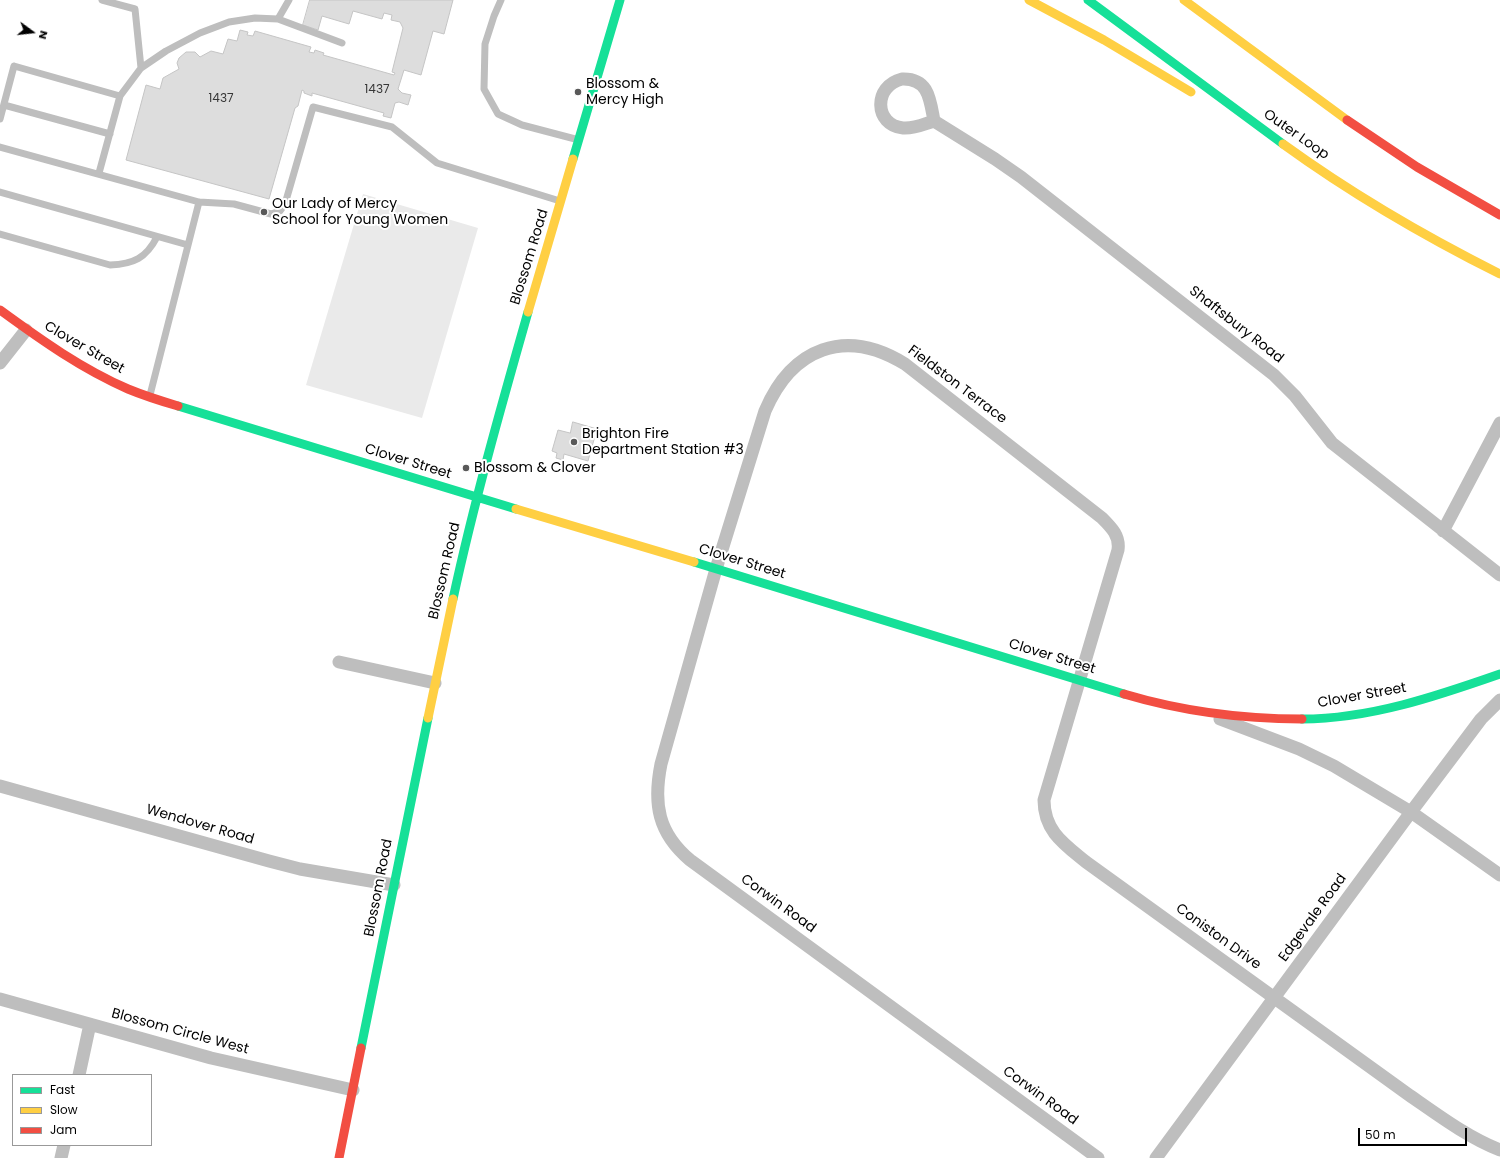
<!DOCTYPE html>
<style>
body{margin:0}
#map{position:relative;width:1500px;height:1158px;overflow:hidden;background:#fff;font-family:Poppins,sans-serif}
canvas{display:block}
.legend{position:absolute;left:12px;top:1074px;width:140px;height:72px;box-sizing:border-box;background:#fff;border:1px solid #999;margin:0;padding:5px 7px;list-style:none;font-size:12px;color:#000}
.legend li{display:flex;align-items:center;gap:8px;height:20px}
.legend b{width:20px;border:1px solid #999}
.north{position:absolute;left:12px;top:12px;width:40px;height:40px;-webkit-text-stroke:3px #fff;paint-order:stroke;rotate:105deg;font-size:11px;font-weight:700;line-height:16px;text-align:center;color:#000}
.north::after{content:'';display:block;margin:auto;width:14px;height:18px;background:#000;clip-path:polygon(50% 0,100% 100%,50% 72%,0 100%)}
.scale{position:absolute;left:1358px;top:1128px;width:109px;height:18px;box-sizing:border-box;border:2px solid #000;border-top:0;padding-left:5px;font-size:12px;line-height:14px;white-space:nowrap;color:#000;-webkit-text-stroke:3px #fff;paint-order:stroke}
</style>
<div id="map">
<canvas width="1500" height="1158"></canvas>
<ul class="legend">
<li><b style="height:5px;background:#16e098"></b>Fast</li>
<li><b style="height:5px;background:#ffcf43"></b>Slow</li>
<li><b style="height:5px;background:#f24e42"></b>Jam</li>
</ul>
<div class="north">N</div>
<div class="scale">50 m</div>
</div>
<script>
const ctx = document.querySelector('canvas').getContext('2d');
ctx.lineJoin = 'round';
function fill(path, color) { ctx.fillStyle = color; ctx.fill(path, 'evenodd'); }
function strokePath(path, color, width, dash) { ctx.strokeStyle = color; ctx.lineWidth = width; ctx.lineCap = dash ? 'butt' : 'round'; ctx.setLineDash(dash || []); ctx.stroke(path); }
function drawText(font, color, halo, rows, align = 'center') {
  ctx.font = font + ' Poppins,sans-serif'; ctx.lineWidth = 4; ctx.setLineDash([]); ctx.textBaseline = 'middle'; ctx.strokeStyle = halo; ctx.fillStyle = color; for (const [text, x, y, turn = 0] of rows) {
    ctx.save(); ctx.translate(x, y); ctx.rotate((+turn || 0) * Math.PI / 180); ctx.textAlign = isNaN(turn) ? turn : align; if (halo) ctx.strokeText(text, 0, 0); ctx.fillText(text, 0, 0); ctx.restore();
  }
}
fill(new Path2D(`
 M 363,194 L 478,228 L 422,418 L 306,385 Z`), '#eaeaea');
const building = new Path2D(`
 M 310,0 L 453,0 L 444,34 L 433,31 L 421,75 L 404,70 L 398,89 L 402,93 L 411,95 L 408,105 L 399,102 L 395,103 L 391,118 L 383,116 L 384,113 L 312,93 L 312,96 L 304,93 L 304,91 L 302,90 L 298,106 L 295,108 L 269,199 L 126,160 L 146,85 L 160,89 L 163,78 L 179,69 L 177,63 L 179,58 L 186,52 L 195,52 L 200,57 L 211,51 L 223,54 L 228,39 L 237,41 L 240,30 L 248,32 L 247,35 L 253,36 L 255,31 L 311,47 L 309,52 L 314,53 L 315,50 L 324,53 L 323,55 L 394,75 L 395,73 L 392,72 L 403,28 L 400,22 L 391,20 L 392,15 L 384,13 L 382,19 L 353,11 L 349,24 L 322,16 L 318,30 L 303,25 Z
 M 573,422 L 597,429 L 588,461 L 564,454 L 563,460 L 556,458 L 557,453 L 552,451 L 558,430 L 570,433 Z`);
fill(building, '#ddd');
strokePath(building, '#c5c5c5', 1);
strokePath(new Path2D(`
 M 102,0 L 135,9 L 141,68
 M 501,0 L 494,16 L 485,44 L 484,89 L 498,114 L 522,125 L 579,140
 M 278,19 L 289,0
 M 120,96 L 141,68 L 166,51 L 200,33 L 229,22 L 255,18 L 278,19 L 342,43
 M 4,105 L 110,134
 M 0,119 L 14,66 L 120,96 L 99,173
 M 0,147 L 199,202 L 234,204 L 271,214 L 280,211 L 285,204 L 313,107 L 392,127 L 437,163 L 560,201
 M 0,192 L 188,245
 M 0,234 L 110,265 C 134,264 146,258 157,237
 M 150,395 L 199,202`), '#bebebe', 7);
strokePath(new Path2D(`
 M 902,79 C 929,78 930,100 934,121 C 924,124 914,129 903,128 C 874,125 873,86 902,79 Z
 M 934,121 L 995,159 L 1021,177 L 1274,375 L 1295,396 L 1332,443 L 1500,575
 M 0,363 L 26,330
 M 1443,531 L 1500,423
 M 339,662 L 435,683
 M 1220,719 L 1299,749 L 1334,766 L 1411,812 L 1500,875
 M 0,786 L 269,861 L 300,869 L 394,885
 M 0,999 L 211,1058 L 353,1090
 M 79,1075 L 90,1024
 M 61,1158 L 64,1145
 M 1098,1158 L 690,860 C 658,833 653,804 661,764 L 716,569 L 765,411 C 792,348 845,327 905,364 L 1102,518 C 1112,528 1120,536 1118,550 L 1044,800 C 1044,831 1064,844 1086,862 L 1409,1095 C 1438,1115 1467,1137 1500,1150
 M 1156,1158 L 1411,812 L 1481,719 L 1500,700`), '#bebebe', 13);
strokePath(new Path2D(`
 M 1088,0 L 1283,144
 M 573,159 L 620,0
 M 178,406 L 516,509
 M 694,562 L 1124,694
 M 453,599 C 474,502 501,407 528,312
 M 1302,719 C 1370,719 1437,696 1500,674
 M 361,1048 L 428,718`), '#16e098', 9);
strokePath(new Path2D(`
 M 1029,0 L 1104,40 L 1191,92
 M 1184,0 L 1347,120
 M 1283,144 C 1352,194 1424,236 1500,274
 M 528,312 L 573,159
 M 516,509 L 694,562
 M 428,718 L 453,599`), '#ffcf43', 9);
strokePath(new Path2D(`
 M 1347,120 L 1417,167 L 1500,215
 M 0,310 C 41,340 82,369 128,389 C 145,396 161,401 178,406
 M 1124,694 C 1181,711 1242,719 1302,719
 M 339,1158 L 361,1048`), '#f24e42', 9);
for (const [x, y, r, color] of [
 [578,92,4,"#595959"],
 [264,212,4,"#595959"],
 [574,442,4,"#595959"],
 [466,468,4,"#595959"]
]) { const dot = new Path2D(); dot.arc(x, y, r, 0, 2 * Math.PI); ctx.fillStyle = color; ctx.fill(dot); strokePath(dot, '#fff', 1.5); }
drawText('12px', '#373737', null, [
 ["1437",377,90],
 ["1437",221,99]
]);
drawText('14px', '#000', '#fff', [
 ["Blossom &",586,84],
 ["Mercy High",586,100],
 ["Our Lady of Mercy",272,204],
 ["School for Young Women",272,220],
 ["Brighton Fire",582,434],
 ["Department Station #3",582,450],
 ["Blossom & Clover",474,468]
], 'left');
drawText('14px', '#000', '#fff', [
 ["Outer Loop",1296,135,35],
 ["Blossom Road",530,257,-73],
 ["Shaftsbury Road",1236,325,38],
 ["Clover Street",84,348,30],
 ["Fieldston Terrace",957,385,37],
 ["Clover Street",408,462,17],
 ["Clover Street",742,562,17],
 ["Blossom Road",445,571,-77],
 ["Clover Street",1052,657,17],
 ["Clover Street",1362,696,-10],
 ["Wendover Road",200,825,16],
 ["Blossom Road",379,888,-79],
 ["Corwin Road",778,904,36],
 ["Edgevale Road",1313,918,-54],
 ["Coniston Drive",1218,937,36],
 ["Blossom Circle West",180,1032,15],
 ["Corwin Road",1040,1096,36]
]);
</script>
